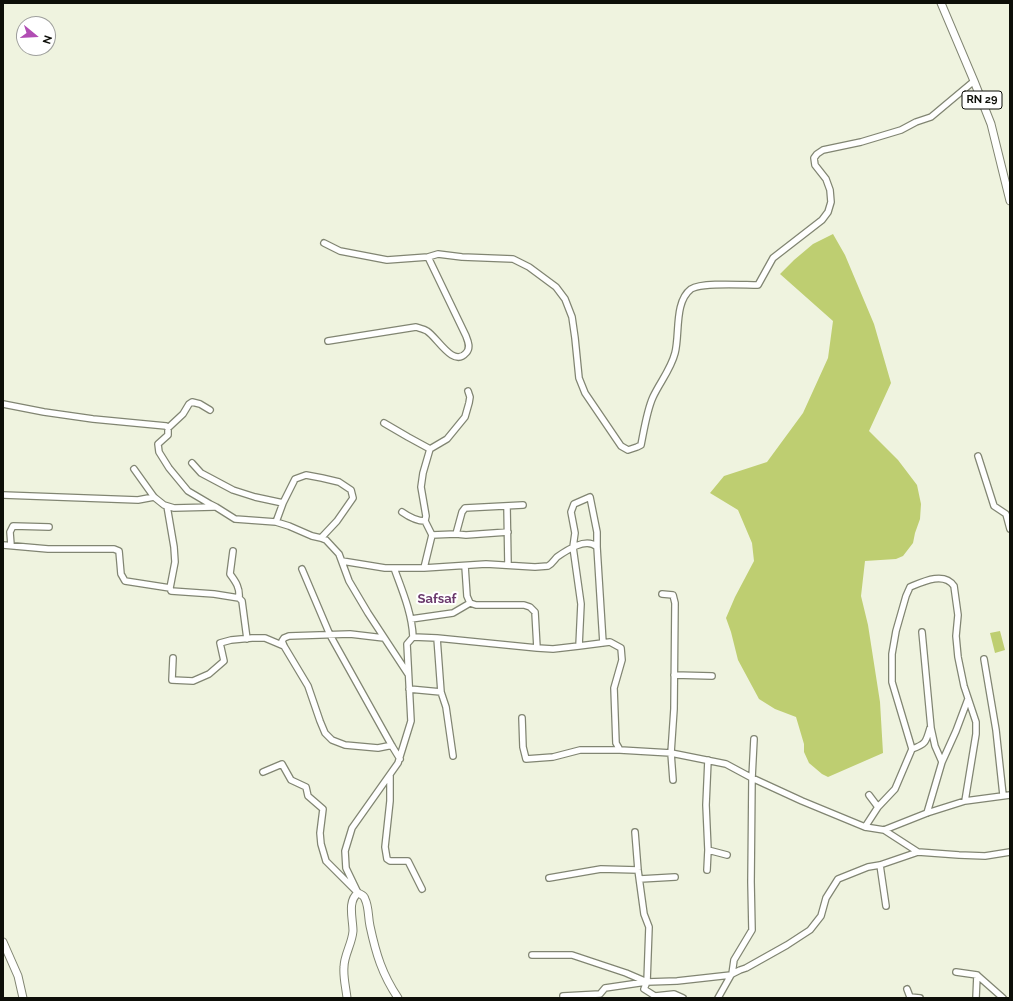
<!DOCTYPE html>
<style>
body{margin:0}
#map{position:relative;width:1013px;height:1001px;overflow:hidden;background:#eff3df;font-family:Raleway,sans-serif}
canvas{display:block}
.frame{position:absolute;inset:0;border:4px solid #0d0e08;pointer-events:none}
.north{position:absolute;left:16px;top:16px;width:40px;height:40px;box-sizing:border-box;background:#fff;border:1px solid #9e9f9c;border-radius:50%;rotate:108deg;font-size:11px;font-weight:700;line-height:16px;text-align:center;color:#0d0e08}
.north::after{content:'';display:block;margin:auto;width:14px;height:18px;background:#b14db3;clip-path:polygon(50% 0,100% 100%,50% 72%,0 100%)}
</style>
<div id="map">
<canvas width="1013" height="1001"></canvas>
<div class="frame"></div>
<div class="north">N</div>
</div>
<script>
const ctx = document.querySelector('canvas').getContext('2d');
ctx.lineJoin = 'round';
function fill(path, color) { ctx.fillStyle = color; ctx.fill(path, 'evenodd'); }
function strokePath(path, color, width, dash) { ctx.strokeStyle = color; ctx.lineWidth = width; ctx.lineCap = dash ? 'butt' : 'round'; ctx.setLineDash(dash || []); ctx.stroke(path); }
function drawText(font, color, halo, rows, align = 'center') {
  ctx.font = font + ' Raleway,sans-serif'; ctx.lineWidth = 4; ctx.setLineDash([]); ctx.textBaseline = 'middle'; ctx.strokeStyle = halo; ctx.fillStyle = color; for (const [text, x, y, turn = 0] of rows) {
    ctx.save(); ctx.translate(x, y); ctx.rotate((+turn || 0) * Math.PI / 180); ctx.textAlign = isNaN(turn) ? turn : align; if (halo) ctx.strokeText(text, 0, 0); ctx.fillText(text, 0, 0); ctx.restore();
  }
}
fill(new Path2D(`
 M 833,234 L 845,255 L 874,324 L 891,383 L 869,431 L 898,460 L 917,485 L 921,504 L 920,519 L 915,533 L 913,543 L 903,556 L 896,559 L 865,561 L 861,596 L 868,625 L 880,702 L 883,753 L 828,777 L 822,774 L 809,763 L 804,752 L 804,744 L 796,717 L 775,709 L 759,699 L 738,660 L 731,632 L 726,618 L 735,597 L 754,561 L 752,543 L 738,510 L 710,493 L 724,476 L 767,462 L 803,413 L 828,358 L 833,321 L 780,274 L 794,260 L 813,244 Z
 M 1000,631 L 1005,650 L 995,653 L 990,633 Z`), '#bece71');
const minor = new Path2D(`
 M 324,243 L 340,251 L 387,260 L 428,257
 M 328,341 L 416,327 C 419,328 424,329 427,331 C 437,337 453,368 466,353 C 471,348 468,341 466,336 L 428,257 L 438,254 L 462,257 L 513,259 L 529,267 L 556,287 L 565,299 L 572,317 L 575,338 L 579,378 L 585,393 L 621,446 L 628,450 L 637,447 L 641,445 C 644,430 647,410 653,397 C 660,382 671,369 675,353 C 680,334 674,302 691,289 C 702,282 743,285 758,285 L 773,258 L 822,220 L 828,212 L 831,202 L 830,190 L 826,179 L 815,165 L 814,158 L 817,154 L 823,150 L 861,142 L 901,130 L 916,122 L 931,117 L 974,81
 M 3,404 L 44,412 L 93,419 L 166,426 L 168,428 L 168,435 L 158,444 L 159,452 L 169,468 L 188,491 L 210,504 L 216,507 L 235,519 L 276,522 L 289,526 L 312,536 L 321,538 L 326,540 L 339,554 L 349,581 L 368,613 L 408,674
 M 384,423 L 408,437 L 430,449
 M 168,428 L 183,414 L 189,404 L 192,402 L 200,404 L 210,410
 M 978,456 L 994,506 L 1006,514 L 1010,529
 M 192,463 L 201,473 L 233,490 L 255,497 L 283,503 L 295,479 L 306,475 L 322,478 L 339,482 L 351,490 L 353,498 L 337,521 L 321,538
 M 134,469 L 154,497 L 164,505 L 174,508 L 214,507
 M 3,495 L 138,500 L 154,497
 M 167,506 L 174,547 L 175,562 L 170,588
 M 507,506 L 508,565
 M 402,512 C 409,517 416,521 425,521
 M 276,522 L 283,503
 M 456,534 L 462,512 L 465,508 L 523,505
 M 432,535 L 456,534 L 466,535 L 508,532
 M 3,545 L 48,549 L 114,549 L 119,551 L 121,574 L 125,581 L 170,588 L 171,591 L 214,594 L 239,598
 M 11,545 L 10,532 L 13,526 L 49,527
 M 233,551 L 230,574 C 236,582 240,588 239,598 L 242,601 L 247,639
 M 342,561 L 385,568 L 424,568 L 486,564 L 535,567 L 548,566 C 552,564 554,560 557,557 C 567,550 586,537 597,547 L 603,643
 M 465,566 L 467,596 L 470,603 L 476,605 L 524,605 L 530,607 L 535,612 L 537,648
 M 394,568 C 402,590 412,613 413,637
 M 424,568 L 432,535 L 425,521 L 426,516 L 421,487 L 423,473 L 430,449 L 447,439 L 465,417 L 469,403 L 470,397 L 468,391
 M 302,569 L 330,635 L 392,746 L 400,759
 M 662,594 L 673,595 L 675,603 L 674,709 L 671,753 L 673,780
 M 411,619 L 453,613 L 470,603
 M 922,632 L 931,728 L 935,746 L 942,762
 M 384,638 L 350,634 L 289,636 L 284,638 L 282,641 L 284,646 L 308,686 L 320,721 L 325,733 L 332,740 L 345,745 L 378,748 L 388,746 L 392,746
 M 579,646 L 581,604 L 573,547 L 575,533 L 571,512 L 574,504 L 590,497 L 597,532 L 597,547
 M 173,658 L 172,680 L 193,681 L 209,674 L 224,661 L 220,643 L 231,640 L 252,638 L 265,638 L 284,646
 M 984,659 L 996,730 L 1003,795
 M 674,675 L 712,676
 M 409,689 L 441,692 L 437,638
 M 441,692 L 446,707 L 453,756
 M 522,718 L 523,747 L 526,759 L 553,757 L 580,750 L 620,750
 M 912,749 C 926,744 926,742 930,728
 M 708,760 L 706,805 L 708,850 L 727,855
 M 263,772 L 282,764 L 291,780 L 306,787 L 308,796 L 323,809 L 320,833 L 321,844 L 326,861 L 358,893 L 346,868 L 345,851 L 352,828 L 398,763 L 411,721 L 407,644 L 413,637 L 437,638 L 537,648 L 553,649 L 579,646 L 610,642 L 621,648 L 622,660 L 614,688 L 616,743 L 620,750 L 671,753 L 726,764 L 752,778 L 802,801 L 865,827 L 884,830 L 927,813 L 965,801 L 1010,795
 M 390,776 L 390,801 L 385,847 L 387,859 L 390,861 L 408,861 L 422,889
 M 869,795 L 878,807
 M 927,813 L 942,762 L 956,731 L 968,699
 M 865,827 L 878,807 L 895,789 L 912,749 L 892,682 L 892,654 L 896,631 L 906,596 L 910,587 C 922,582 944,571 954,586 L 958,615 L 956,636 L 958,657 L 964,686 L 976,722 L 976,734 L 965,801
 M 884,830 L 918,852
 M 635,832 L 638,870 L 644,914 L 649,927 L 647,982
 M 880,865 L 886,906
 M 707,870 L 708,850
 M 549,878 L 601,869 L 638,870
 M 640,879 L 675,877
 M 532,955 L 572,955 L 626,973 L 647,982
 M 956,972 L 977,975 L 1003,998
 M 732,974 L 740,970 L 746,968 L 787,945 L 810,930 L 821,916 L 826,898 L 838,879 L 868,867 L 880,865 L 918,852 L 959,855 L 985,856 L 1010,852
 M 907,989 L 910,997 L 920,998
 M 563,996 L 600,994 L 605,988 L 646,982
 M 683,998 L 674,994 L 655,996 L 644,989 L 647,982 L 677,981 L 731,975
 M 718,998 L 731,975 L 732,974 L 734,960 L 752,930 L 751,882 L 752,778 L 754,739
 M 976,998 L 977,975`);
const major = new Path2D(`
 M 941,3 L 974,81 L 991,124 L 1010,201
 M 3,942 L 18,976 L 23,998
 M 347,998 C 346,988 343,977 344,967 C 344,955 352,944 353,931 C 353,919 347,901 358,893 C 362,895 364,895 365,899 C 369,907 368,917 370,926 C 376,954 382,974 398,998`);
strokePath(minor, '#818572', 8);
strokePath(major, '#818572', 9);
strokePath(minor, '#fff', 5.5);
strokePath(major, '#fff', 7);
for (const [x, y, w] of [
 [982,100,40]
]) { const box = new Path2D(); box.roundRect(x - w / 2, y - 9, w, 18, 3); ctx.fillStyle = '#fff'; ctx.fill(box); strokePath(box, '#0d0e08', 1); }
drawText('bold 11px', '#0d0e08', null, [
 ["RN 29",982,100]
]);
drawText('bold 13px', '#6a396b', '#fff', [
 ["Safsaf",437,599]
]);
</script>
